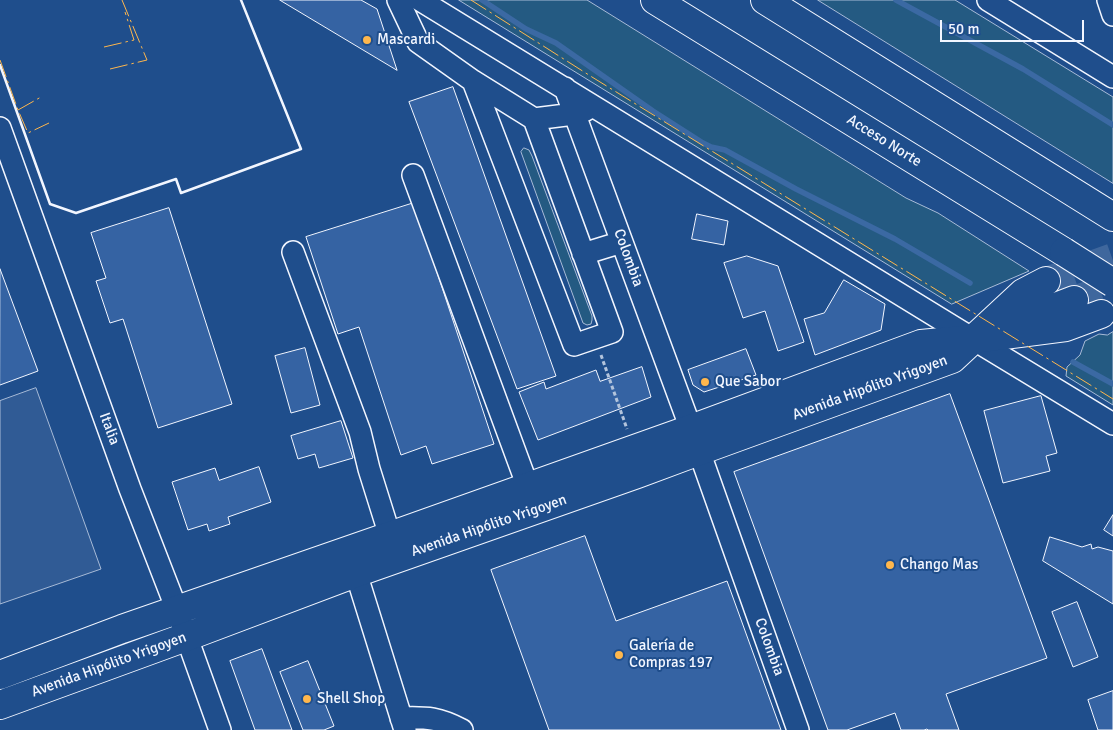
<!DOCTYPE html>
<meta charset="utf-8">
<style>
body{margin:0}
#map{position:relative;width:1113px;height:730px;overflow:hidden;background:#1f4e8c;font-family:Signika,sans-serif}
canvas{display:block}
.scale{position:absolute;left:940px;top:20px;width:144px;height:22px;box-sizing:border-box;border:2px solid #f2f6ff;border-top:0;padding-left:6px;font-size:15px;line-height:18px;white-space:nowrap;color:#f2f6ff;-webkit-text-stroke:4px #1f4e8c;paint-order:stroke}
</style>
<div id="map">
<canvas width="1113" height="730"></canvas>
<div class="scale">50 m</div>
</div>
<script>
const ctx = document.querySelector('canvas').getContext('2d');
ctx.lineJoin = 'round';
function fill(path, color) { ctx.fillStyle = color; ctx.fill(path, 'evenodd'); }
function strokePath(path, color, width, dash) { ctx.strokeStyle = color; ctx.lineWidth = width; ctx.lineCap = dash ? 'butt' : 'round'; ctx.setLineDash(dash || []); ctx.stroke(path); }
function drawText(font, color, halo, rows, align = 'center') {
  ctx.font = font + ' Signika,sans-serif'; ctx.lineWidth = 4; ctx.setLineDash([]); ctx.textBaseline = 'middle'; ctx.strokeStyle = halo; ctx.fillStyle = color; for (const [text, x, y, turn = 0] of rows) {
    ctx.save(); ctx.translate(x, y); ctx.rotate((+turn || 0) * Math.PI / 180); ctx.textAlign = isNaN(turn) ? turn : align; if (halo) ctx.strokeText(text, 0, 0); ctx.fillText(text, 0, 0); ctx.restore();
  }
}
const green = new Path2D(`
 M 459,0 L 587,0 L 906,198 L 938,213 L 1029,271 L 952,304 Z
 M 818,0 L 955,0 L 1113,97 L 1113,183 Z
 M 524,148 L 529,150 L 532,156 L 592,316 L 592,320 L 591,324 L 587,325 L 583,323 L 521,152 Z
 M 1113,332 L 1113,405 L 1066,376 L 1067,367 L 1080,355 L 1085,341 L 1099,334 L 1107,335 Z`);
fill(green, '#245a82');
strokePath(green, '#a8bbd7', 1);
const parking = new Path2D(`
 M 36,388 L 101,569 L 0,604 L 0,401 Z`);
fill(parking, '#305b95');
strokePath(parking, '#a8bbd7', 1);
strokePath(new Path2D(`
 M 482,0 L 526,29 L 556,43 L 653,111 L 703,143 L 711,147 L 725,150 L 796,189 L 895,239 L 970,283
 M 896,0 L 1023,69 L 1113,125
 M 1073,362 L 1113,384`), '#3b69a3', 5.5);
const building = new Path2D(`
 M 280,0 L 361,0 L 377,9 L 397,70 Z
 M 453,87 L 556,376 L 517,389 L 409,102 Z
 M 414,203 L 494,444 L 432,464 L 426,446 L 401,455 L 359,327 L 338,334 L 306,237 Z
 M 169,208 L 232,404 L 158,428 L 123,319 L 110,323 L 96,281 L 106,278 L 91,233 Z
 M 697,214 L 728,221 L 724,245 L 692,239 Z
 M 747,256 L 778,266 L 804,342 L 778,351 L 765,311 L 743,318 L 724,263 Z
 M 0,269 L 38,371 L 0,385 Z
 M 844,280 L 885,304 L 881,330 L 815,355 L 804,319 L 824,313 Z
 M 305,348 L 320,405 L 291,413 L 275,356 Z
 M 746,349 L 756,375 L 704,392 L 693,385 L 688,370 Z
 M 642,367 L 651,397 L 538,440 L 519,392 L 544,382 L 546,389 L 596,370 L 600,381 Z
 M 950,394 L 1047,658 L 946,694 L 959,730 L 928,730 L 927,729 L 924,730 L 901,730 L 895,713 L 847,730 L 828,730 L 734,472 Z
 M 1041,396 L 1057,453 L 1046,456 L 1050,471 L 1003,483 L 984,411 Z
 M 341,421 L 353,458 L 319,468 L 315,454 L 298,459 L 291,436 Z
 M 259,467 L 271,502 L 228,517 L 230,524 L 209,531 L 207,524 L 188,530 L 172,482 L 215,468 L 219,480 Z
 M 1113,515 L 1113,536 L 1104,530 Z
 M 585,536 L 616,621 L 727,581 L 781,730 L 549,730 L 491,570 Z
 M 1050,537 L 1082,547 L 1091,544 L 1092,549 L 1098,547 L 1113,551 L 1113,604 L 1043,561 Z
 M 1077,602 L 1098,657 L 1073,667 L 1052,612 Z
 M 262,649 L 292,730 L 255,730 L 230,661 Z
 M 308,661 L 334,726 L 324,730 L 303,730 L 280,672 Z
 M 1113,691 L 1113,730 L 1098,730 L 1088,700 Z`);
fill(building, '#3563a3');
strokePath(building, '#f2f6ff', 1);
strokePath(new Path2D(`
 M 1046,281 L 1113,257
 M 1074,300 L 1113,286`), '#3f679d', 28, [28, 14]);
const minor = new Path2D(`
 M 398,0 L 418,42 L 473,81 L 534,119 L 612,332 L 574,345 L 473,81
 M 420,0 L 973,339 L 1113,424
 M 988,0 L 1113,77
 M 1108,0 L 1113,15
 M 565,88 L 691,429
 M 534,119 L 574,114 L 586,110
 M 0,128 L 130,489 L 177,610 L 220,730
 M 413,175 L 528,487
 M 293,252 L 360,432 L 369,469 L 390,536
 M 583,254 L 622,242
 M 699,451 L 798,730
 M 356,573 L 405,730
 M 401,718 C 428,717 439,718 462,730`);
const major = new Path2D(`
 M 1014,323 L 1074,300
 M 0,675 L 122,629 L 390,536 L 691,429 L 921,344 L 973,339 L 1066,327 L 1101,314
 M 0,705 L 186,637 L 356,573 L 637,474 L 699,451 L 952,359 L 1023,293 L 1046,281`);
const highway = new Path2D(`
 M 655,0 L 1064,252
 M 765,0 L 1113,217`);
strokePath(minor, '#f2f6ff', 24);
strokePath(major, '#f2f6ff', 30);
strokePath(highway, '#f2f6ff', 30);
strokePath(new Path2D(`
 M 601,355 L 627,429`), '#b3c4dc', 3, [4, 2.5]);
strokePath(minor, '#1f4e8c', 21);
strokePath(major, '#1f4e8c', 28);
strokePath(highway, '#1f4e8c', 28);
const highwayBridge = new Path2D(`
 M 1064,252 L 1113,283`);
strokePath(highwayBridge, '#f2f6ff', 30, []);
strokePath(highwayBridge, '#1f4e8c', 28);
strokePath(new Path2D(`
 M 0,65 L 50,204 L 76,213 L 176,179 L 181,193 L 301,149 L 241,0`), '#f2f6ff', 2.5);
strokePath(new Path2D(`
 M 471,0 L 592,77 L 1113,399
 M 104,47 L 134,40 L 125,12
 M 0,60 L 18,110 L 28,133 L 49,123
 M 110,69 L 147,60 L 122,0
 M 18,110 L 41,97`), '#ffb74d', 1, [18, 4, 2.5, 4]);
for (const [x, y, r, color] of [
 [367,40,5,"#ffb74d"],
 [705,382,5,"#ffb74d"],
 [890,565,5,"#ffb74d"],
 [619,655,5,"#ffb74d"],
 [307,699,5,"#ffb74d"]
]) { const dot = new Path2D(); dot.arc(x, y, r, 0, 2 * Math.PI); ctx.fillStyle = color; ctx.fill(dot); strokePath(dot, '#1f4e8c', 2); }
drawText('15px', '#f2f6ff', '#1f4e8c', [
 ["Mascardi",377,40],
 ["Que Sabor",715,382],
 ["Chango Mas",900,565],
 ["Galería de",629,646],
 ["Compras 197",629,663],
 ["Shell Shop",317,699]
], 'left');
drawText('15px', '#f2f6ff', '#1f4e8c', [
 ["Acceso Norte",884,141,32],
 ["Colombia",628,258,70],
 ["Avenida Hipólito Yrigoyen",870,388,-20],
 ["Italia",109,429,70],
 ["Avenida Hipólito Yrigoyen",489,526,-19],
 ["Colombia",769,647,70],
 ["Avenida Hipólito Yrigoyen",109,665,-20]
]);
</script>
